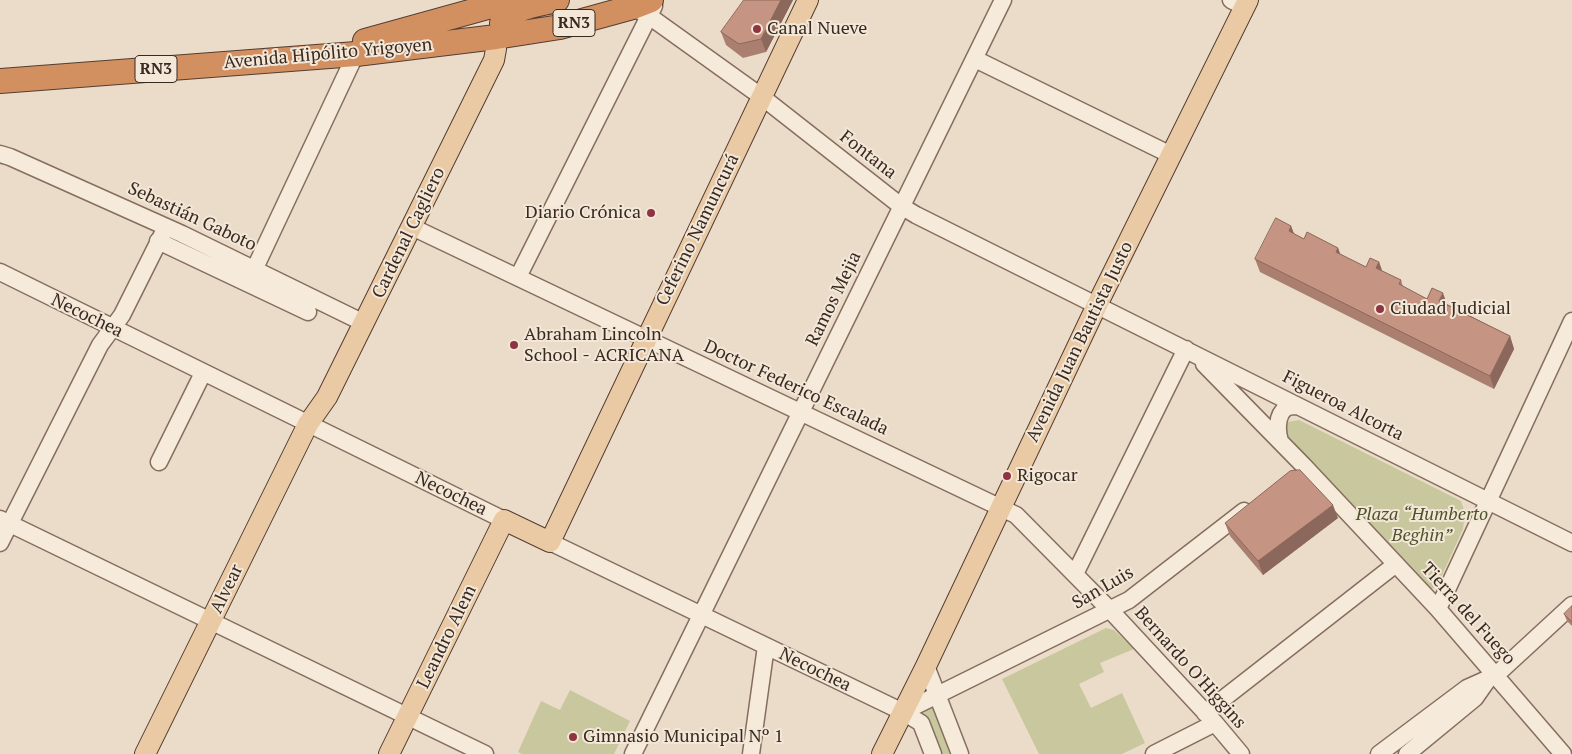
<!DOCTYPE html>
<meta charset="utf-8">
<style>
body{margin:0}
canvas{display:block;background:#ebdcc9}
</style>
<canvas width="1572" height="754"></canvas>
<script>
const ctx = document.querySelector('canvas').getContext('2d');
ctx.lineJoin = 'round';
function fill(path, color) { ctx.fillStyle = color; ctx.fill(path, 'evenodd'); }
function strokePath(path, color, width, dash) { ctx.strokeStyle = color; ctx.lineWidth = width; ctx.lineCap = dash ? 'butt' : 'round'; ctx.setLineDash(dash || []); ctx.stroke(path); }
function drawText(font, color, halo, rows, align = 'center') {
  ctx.font = font + ' "PT Serif",serif'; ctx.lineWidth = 4; ctx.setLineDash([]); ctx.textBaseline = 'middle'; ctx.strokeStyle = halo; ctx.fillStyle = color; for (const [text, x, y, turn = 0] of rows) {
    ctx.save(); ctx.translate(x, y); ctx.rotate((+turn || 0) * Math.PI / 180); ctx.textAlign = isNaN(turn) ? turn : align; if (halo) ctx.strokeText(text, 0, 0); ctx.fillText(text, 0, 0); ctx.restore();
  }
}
fill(new Path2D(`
 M 1299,420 L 1461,501 L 1465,513 L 1463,529 L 1438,584 L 1432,589 L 1422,583 L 1283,433 L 1288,422 Z
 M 1106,628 L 1114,630 L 1134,649 L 1100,663 L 1104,672 L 1079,684 L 1091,708 L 1122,693 L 1145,743 L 1122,754 L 1039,754 L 1002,679 Z
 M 926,666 L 960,754 L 933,754 L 903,712 Z
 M 570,690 L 630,721 L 614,754 L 522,754 L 518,752 L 541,701 L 560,710 Z`), '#c9c79d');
const minor = new Path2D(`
 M 1231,0 L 1245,7
 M 633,7 L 649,16 L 762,97 L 901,206 L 916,215 L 1572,543
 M 975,59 L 1171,155
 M 0,154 L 10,157 L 182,234 L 364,323
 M 412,227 L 1016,515 L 1111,611 L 1215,723 L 1241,754
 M 158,241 L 308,312
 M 255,268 L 359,47
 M 0,272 L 504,520
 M 518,277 L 654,6
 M 1204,364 L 1303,465 L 1438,609 L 1563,754
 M 1280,441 C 1277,432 1276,415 1286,408 C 1289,406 1294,406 1298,406
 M 159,462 L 203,373
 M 0,519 L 485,754
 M 550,542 L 903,712 L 921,723 L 933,754
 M 0,543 L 100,345 L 122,315 L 166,227
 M 1075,574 L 1186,349
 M 1438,609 L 1572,321
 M 926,666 L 960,754
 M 903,712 L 1129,600 L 1244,511
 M 1205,713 L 1396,564
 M 633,754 L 1003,0
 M 751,754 L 766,646
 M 1154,754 L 1215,723
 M 1379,754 L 1467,688 L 1496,675 L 1572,605
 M 1407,754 L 1475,698 L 1489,678`);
const major = new Path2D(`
 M 145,754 L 308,424 L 327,397 L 494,60 L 496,49 L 496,37
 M 389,754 L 504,520 L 550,542 L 808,0
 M 882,754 L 926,666 L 1097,305 L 1248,0`);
const highway = new Path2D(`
 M 502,23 C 514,6 538,5 557,0
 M 365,41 L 513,0
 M 0,81 L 356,54 L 496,37 L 560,27 L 633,7 L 651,0`);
strokePath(minor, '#866e5f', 19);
strokePath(major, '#543d32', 22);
strokePath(highway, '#543d32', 26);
strokePath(minor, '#f6eadb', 16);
strokePath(major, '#eacaa4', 20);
strokePath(highway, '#d29061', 24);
fill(new Path2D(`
 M 793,0 L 766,52 L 743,58 L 726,45 L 721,32 L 744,1 Z
 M 1291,226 L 1294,234 L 1304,239 L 1338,248 L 1340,254 L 1366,267 L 1379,262 L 1382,271 L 1401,280 L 1403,287 L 1427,299 L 1447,304 L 1510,336 L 1514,349 L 1494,389 L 1260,272 L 1255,259 Z
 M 1338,518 L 1263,575 L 1230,536 L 1225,523 Z
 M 1572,606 L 1572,626 L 1567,621 L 1564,614 Z`), '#aa7f70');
fill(new Path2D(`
 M 781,0 L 793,0 L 766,52 L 761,39 Z
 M 1291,226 L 1296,239 L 1289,231 Z
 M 1338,248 L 1343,261 L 1336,252 Z
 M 1379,262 L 1384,276 L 1376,268 Z
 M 1443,293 L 1448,307 L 1439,301 Z
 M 1510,336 L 1514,349 L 1494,389 L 1490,376 Z
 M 1333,505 L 1338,518 L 1263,575 L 1258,561 Z`), '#8b685b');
const building = new Path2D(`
 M 744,0 L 781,0 L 761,39 L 739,44 L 721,32 Z
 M 1276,218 L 1291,226 L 1289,231 L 1304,239 L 1307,232 L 1338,248 L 1336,252 L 1366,267 L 1370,258 L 1379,262 L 1376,268 L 1401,280 L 1399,284 L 1427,299 L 1432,288 L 1443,293 L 1439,301 L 1510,336 L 1490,376 L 1255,259 Z
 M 1300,470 L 1333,505 L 1258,561 L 1225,523 L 1290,471 Z
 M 1572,606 L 1572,622 L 1564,614 Z`);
fill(building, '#c69482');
strokePath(building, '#8b685b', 1);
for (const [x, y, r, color] of [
 [757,29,5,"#903442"],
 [651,213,5,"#903442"],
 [1380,309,5,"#903442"],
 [514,345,5,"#903442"],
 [1007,476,5,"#903442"],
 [573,737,5,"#903442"]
]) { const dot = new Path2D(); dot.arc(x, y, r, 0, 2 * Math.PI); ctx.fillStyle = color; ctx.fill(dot); strokePath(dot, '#f3e7d8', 2); }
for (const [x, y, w] of [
 [574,23,42],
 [156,69,42]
]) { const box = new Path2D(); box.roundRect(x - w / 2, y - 13.5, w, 27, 4); ctx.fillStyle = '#f3e7d8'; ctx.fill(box); strokePath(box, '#382921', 1); }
drawText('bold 16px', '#382921', null, [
 ["RN3",574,23],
 ["RN3",156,69]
]);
drawText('18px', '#382921', '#f3e7d8', [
 ["Canal Nueve",767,29],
 ["Diario Crónica",641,213,"right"],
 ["Ciudad Judicial",1390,309],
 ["Abraham Lincoln",524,335],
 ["School - ACRICANA",524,356],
 ["Rigocar",1017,476],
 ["Gimnasio Municipal Nº 1",583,737]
], 'left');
drawText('18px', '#382921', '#f3e7d8', [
 ["Avenida Hipólito Yrigoyen",328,54,-5],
 ["Fontana",868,155,38],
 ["Sebastián Gaboto",192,217,25],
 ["Ceferino Namuncurá",698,230,-64],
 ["Cardenal Cagliero",409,233,-64],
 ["Ramos Mejia",834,299,-64],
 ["Necochea",87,316,26],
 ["Avenida Juan Bautista Justo",1080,342,-64],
 ["Doctor Federico Escalada",796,388,25],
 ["Figueroa Alcorta",1343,406,27],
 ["Necochea",451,494,26],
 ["San Luis",1103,588,-30],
 ["Alvear",227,589,-64],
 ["Tierra del Fuego",1468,614,48],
 ["Leandro Alem",447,637,-64],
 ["Bernardo O'Higgins",1190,668,48],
 ["Necochea",815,670,26]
]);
drawText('italic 18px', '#4e5229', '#f3e7d8', [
 ["Plaza “Humberto",1422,515],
 ["Beghin”",1422,536]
]);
</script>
